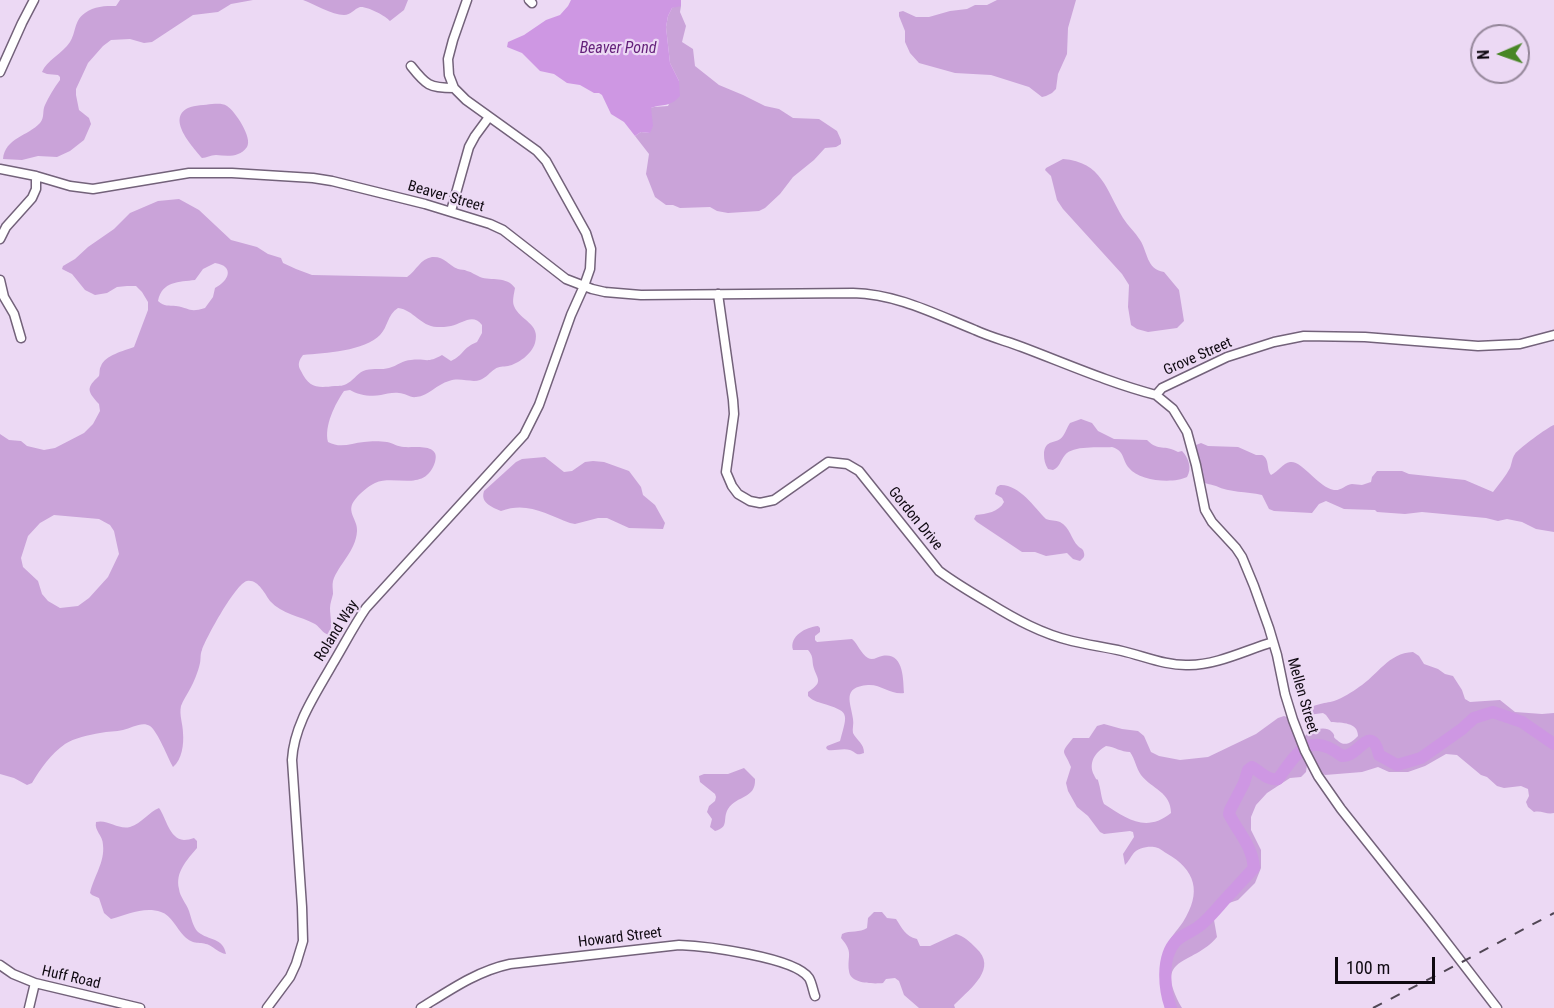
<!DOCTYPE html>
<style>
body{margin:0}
#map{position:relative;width:1554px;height:1008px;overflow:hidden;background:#ecd9f4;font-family:"Roboto Condensed",sans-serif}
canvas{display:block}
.north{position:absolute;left:1470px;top:24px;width:60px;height:60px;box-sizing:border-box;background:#ecd9f4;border:2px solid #948699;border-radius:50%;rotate:268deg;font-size:16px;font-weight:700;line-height:24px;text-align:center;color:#0f0911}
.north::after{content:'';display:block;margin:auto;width:21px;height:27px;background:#488625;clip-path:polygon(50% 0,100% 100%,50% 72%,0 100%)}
.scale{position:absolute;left:1335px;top:957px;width:100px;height:27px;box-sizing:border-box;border:3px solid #0f0911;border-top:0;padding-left:8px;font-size:18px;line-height:21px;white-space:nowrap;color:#0f0911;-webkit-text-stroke:4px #ecd9f4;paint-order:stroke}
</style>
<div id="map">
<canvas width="1554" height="1008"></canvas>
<div class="north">N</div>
<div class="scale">100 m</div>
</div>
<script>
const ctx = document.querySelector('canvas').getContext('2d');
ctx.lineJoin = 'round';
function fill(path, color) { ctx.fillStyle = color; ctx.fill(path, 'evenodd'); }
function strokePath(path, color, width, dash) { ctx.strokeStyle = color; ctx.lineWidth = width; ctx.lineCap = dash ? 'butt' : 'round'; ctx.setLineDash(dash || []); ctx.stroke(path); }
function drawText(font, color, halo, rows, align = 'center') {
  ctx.font = font + ' "Roboto Condensed",sans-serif'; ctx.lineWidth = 4.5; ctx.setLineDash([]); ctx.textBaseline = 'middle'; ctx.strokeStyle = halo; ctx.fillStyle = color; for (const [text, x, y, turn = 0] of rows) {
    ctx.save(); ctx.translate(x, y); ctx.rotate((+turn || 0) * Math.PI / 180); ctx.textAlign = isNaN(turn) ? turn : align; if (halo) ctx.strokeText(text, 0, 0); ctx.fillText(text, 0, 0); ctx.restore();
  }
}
fill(new Path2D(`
 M 120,0 L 253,0 L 231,4 L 218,12 L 193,15 L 152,42 L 144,43 L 130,39 L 111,40 L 103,46 L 88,63 L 76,89 L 76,95 L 79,110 L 89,118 L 91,124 L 84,140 L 70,151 L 57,157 L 38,156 L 22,160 L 3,159 C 5,138 28,136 40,123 C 45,117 42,111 45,105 C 49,96 54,88 60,80 L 60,77 L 58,75 L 47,74 L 42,72 C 46,61 63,53 70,42 C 76,33 74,20 85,13 C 94,6 105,6 116,6 Z
 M 303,0 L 408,0 L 404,10 L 390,21 C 386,16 367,6 360,7 C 354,9 351,15 344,15 C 332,15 314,4 303,0 Z
 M 997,0 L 1076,0 L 1068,28 L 1067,54 L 1058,74 L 1056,89 L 1052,93 L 1046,96 L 1042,97 L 1029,87 L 991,75 L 955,73 L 919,63 L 910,53 L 905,42 L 905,31 L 899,16 L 899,12 L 903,11 L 916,17 L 929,17 L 950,11 L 967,9 L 975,5 L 987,5 Z
 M 676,6 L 681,6 L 680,12 L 686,26 L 682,42 L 693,49 L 695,66 L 719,85 L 743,95 L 765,106 L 779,109 L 793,118 L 819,119 L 837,131 L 841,140 L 841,144 L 836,147 L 825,148 L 814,160 L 793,177 L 780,194 L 765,208 L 759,211 L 728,213 L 717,211 L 710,207 L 680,208 L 673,205 L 666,205 L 655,197 L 646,174 L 649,154 L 635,136 L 641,132 L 650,133 L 651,108 L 654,107 L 668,106 L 679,81 L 670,63 L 666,27 L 668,16 L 672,8 Z
 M 212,104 C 217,104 222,103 227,106 C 235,111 253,138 247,147 C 239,158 227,156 216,155 C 210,155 207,158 202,158 C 193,147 166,119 188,108 C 195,105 205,105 212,104 Z
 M 1063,159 C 1102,162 1106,190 1123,218 C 1128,226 1135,232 1140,240 C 1148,252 1146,269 1164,272 L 1179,290 L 1184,321 L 1177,328 L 1148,332 L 1137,329 L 1131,325 L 1128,307 L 1129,285 L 1122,274 L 1063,209 L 1057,200 L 1051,176 L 1045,170 L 1046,168 Z
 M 179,199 L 199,210 L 231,240 L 257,247 L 268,254 L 281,258 L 283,263 L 296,269 L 312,275 L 407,277 C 417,270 420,259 432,257 C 444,256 448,265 458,269 C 461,270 464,269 467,271 C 472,272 475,275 480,277 C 491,281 507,276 515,288 C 514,294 512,301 514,306 C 520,321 541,323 535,343 C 532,354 518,364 508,366 C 503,367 499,366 495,369 C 490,372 486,378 480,380 C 471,383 460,377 449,381 C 437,384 429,396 416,397 C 410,398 405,393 399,393 C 393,392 386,394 381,395 C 371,397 358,395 350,390 L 344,391 C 335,404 324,426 328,442 C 341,449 351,443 364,442 C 371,441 380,441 387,442 C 393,443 398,447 404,447 C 414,448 441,443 435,462 C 425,493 395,474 375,483 C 368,486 358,495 354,501 C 346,512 358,520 357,531 C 356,551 338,565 333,581 C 332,585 333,590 333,594 C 332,599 330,603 330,608 C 330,617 333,626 329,635 C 322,633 321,628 315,624 C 300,616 282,614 270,601 C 265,594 258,579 247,581 C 236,583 206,638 202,650 C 200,654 201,659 200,663 C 198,672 194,682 190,689 C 187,695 183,700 181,706 C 179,715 183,724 183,733 C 184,744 182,760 173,767 C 168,758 158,732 150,726 C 142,721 132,728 123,730 C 116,732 108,731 100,733 C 89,735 74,738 65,744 C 51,754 40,769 32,783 L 27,785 L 14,778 L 0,774 L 0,434 L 9,440 L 21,441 L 27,446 L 44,450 L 55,448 L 84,433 L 93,424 L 100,411 L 99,404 C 87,391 86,388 99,376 C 100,373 99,369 101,366 C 105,355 124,351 134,347 L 148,310 L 148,302 L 142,292 L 136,286 L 127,286 L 117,287 L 107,293 L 95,295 L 85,290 L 72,274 L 62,269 L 63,266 L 75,259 L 88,247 L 114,229 L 130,213 L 158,201 ZM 215,263 C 235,266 229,281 215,288 L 213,297 L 205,308 C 189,313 190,308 176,306 C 168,305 165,307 158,301 C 162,281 179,282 195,280 L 203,269 ZM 398,308 C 414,310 420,326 437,327 C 441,327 447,327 451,326 C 463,323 473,313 482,325 L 482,333 L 477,342 C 462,348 464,355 451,361 L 442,355 C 426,364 427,358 411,360 C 403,360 397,366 389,368 C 382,370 374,368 366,370 C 358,372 355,379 348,383 C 344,386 339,386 335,386 C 317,388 309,388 301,371 C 297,365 299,360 303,355 C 325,353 365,351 380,335 C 388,327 387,315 398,308 ZM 54,515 L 99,519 L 110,525 L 114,531 L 119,554 L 108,577 L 89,598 L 78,606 L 60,608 L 48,601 L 42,594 L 38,581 L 23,567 L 21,558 L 28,536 L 40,523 Z
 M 1081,419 L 1092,423 L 1098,431 L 1114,439 L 1147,440 C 1159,452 1164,444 1178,452 L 1182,451 C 1189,458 1192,469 1187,477 C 1173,484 1139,481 1129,468 C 1122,460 1125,451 1112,447 C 1099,448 1073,445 1065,455 C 1060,461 1060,467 1053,470 L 1048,469 C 1045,464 1044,460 1044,455 C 1044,438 1057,445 1063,436 C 1066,432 1067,427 1070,423 Z
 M 1554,425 L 1554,532 L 1536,529 L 1522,522 L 1507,519 L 1498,521 L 1486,518 L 1422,512 L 1405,514 L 1377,512 L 1375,510 L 1344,509 L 1326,501 L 1319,504 L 1312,513 L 1274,511 L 1269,509 L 1262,495 C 1246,491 1230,493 1216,486 C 1211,484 1207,485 1202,481 C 1200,469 1197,456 1196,445 L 1201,443 L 1208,446 L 1238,447 L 1256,455 L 1262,455 C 1270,459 1266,469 1271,475 C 1278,472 1283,463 1290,462 C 1302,460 1318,487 1334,490 C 1341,491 1345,485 1352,484 C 1355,484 1359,485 1362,485 C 1363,485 1370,482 1371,482 L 1372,477 L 1377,471 L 1402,471 L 1409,474 L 1465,480 L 1493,492 C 1499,484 1506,476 1510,468 C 1512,463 1512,458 1515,454 C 1518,449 1548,427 1554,425 Z
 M 545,457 L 564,472 L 572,471 L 585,462 L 593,461 L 604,462 L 629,471 L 641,487 L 643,495 L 655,505 L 665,523 L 663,529 L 629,528 L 607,518 L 598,518 L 575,524 L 570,523 C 546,514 527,501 501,511 C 492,507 480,503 484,491 L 516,462 L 522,459 Z
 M 1000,485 C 1019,484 1034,507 1046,519 C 1050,521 1056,520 1060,522 C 1070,527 1071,539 1078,546 C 1081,549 1083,548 1084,553 C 1085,557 1083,558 1080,561 L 1073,559 L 1067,553 L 1046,556 L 1035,552 L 1022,552 L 977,522 L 974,519 L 976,515 C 986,514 999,512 1004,502 L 1002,498 L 995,494 L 997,487 Z
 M 818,626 L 820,628 L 820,632 L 815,636 L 815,640 L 817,642 L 852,639 C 858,644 861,654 868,658 C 873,661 877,657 882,656 C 904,652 903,679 904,693 C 891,695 881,684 868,685 C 841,687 851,703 853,719 C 854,724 852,729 853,733 C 857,741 864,743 864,753 C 856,756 857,753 850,750 C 843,748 835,751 828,750 L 826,748 L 827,746 L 840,741 C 848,712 850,712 821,703 C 815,701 812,700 808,696 L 808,692 C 825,681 816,679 813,665 C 812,658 813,656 808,650 L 793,650 C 789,636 806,627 818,626 Z
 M 1413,652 L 1419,656 L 1424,664 L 1438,669 L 1445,674 L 1453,676 L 1462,690 L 1465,699 L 1470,702 L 1500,700 L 1515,712 L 1542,714 L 1554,713 L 1554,813 C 1547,815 1541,810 1534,812 L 1528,807 L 1526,802 L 1529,796 L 1528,789 L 1521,786 L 1504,788 L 1497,786 L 1487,777 L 1481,775 L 1457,755 L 1446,754 L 1425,766 L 1408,772 L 1389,772 L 1378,767 L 1362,772 L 1325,775 L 1322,773 L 1310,750 L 1306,746 L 1305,736 C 1311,730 1325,725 1332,732 C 1337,738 1331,735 1337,740 C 1345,748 1352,742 1358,736 C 1358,722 1342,723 1331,722 L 1326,715 L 1323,713 L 1308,715 L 1306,713 C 1312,703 1324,704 1334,701 C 1343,698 1352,692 1359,687 C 1378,675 1388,653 1413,652 Z
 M 1284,716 L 1287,717 L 1301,743 L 1300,751 L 1307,765 L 1306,772 L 1301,777 L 1290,778 L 1267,793 L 1256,805 L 1251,817 L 1251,830 L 1261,850 L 1261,868 L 1255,883 L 1238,900 L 1226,904 L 1217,913 L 1214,920 L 1217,937 C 1192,967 1152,954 1182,1008 L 1165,1008 C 1163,988 1159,968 1166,949 C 1169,938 1177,931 1183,922 C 1202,892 1196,870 1166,853 C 1163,851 1158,847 1154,847 C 1148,846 1137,848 1133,854 C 1130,858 1129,861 1125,865 L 1123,854 L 1134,837 L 1133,832 L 1130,831 L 1104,834 L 1100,832 L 1088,816 L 1077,807 L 1068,791 L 1066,783 L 1071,767 C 1064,749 1059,755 1073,738 L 1089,738 L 1097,726 L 1104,724 L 1122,729 L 1138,731 L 1144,736 L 1151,752 L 1159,756 L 1180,760 L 1208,757 L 1256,734 L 1278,718 ZM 1106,746 C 1115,747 1121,752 1130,752 C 1135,759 1136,768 1141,775 C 1152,789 1171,792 1171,813 C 1146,833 1127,819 1104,804 C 1101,797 1101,791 1099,784 C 1097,775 1098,784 1094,775 C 1088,763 1095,752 1106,746 Z
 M 744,768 L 755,779 C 756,799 737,795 728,809 C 722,819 730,827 715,831 L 710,827 L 712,819 L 707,812 L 709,806 L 715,801 L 716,797 L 715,794 L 700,782 L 699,776 L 704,774 L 728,774 Z
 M 159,808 C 166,817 169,839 184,840 C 187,840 191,839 194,838 L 197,841 L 197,848 C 187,860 175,872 179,889 C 180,897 186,903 189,911 C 191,917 193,927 198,932 C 209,941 223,937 226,954 C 219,953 215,948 209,945 C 200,941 194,946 184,936 C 177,929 171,915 161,912 C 144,906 127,915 111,919 L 104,913 L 99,898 L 92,895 L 90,893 C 94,876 105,862 103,845 C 103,835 94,831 96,822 C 108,819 118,830 130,827 C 142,823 149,812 159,808 Z
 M 874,912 L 882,912 L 887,918 L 896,919 C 902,928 905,936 917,939 L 920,946 L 930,946 L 956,934 C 964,936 970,942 976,948 C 998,968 971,988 956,1003 L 954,1005 L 955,1008 L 919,1008 L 904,995 L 899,981 L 895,978 L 886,979 L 883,983 C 874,984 850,984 849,971 C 847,955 854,953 841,938 L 842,934 C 850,930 860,933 867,928 L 868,918 Z`), '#caa3d9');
fill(new Path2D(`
 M 571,0 L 681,0 L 681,6 L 672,8 L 668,16 L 666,27 L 670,63 L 679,81 L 680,96 C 669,108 664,103 651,108 L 653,126 L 650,133 L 641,132 L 635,136 L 624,122 L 611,114 L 602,95 L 599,93 L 594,93 L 580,85 L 567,83 L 554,74 L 540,71 L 522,53 L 507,47 L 508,42 L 524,35 L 546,20 L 560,15 L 568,6 Z`), '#ce97e3');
strokePath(new Path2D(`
 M 1171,1008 C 1164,989 1161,957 1176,941 C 1183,934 1195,931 1203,923 C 1214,913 1222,902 1232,892 C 1239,884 1247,876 1254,868 C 1252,845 1239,834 1229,814 L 1230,810 L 1244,783 L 1248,770 L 1252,767 C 1261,772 1268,781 1278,779 C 1297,753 1309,730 1342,756 C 1345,756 1349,755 1352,753 C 1363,746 1373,728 1379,755 L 1397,765 L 1421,758 L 1462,729 L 1474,718 L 1493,712 L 1522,722 L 1554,744`), '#ce97e3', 12);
const minor = new Path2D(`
 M 529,0 L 532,3
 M 411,66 C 426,85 429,88 454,88
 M 0,72 L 22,23 L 34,0
 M 0,169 L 36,176 L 70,186 L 93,189 L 189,173 L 232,173 L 313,178 L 332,181 L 425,204 L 490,224 L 503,230 L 566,279 L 592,289 L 605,292 L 641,295 L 853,293 C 897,294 935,314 975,330 C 990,337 1006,341 1022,347 C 1067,364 1110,383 1156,395 L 1162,388 L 1227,357 L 1274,342 L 1304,336 L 1365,337 L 1478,346 L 1520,344 L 1554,335
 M 451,211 L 469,147 L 475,136 L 489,117
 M 0,239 L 6,227 L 32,198 L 36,189 L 36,176
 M 0,280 L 4,297 L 14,314 L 21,338
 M 718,294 L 733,400 L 734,414 L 726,472 L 732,486 L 738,494 L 750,501 L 760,503 L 774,500 L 828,462 L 847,464 L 859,471 L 939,571 C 955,583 972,593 989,603 C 1015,619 1042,634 1072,641 C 1088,645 1105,647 1122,651 C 1144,656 1166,666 1189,665 C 1217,665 1246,650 1273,642
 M 1156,395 L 1173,409 L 1187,432 L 1196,465 L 1205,510 L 1212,522 L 1236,548 L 1242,557 L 1254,586 L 1269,628 L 1277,655 L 1285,694 L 1293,720 L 1305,751 L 1318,776 L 1341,809 L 1430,921 L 1497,1008
 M 0,965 L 13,974 L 35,983 L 140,1008
 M 29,1008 L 35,983
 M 267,1008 L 290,977 L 296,964 L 303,941 L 302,907 L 292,760 C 294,725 315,695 332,665 C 344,645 353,627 366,608 L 524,435 L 539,405 L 571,315 L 584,286 L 590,269 L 591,249 L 586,233 L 546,161 L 537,151 L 466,100 L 454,88 L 449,75 L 448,59 L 453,40 L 467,0
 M 421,1008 C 450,990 477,971 510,964 L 679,945 C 704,946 795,957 809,978 C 812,983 813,991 815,996`);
strokePath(minor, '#73627a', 11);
strokePath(minor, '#fff', 8);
strokePath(new Path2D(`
 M 1373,1008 L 1462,962 L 1554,913`), '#504654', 2, [10, 10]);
drawText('15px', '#0f0911', '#ecd9f4', [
 ["Beaver Street",446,197,16],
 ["Grove Street",1198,357,-24],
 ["Gordon Drive",915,519,51],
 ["Roland Way",337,631,-58],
 ["Mellen Street",1302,696,74],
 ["Howard Street",620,938,-7],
 ["Huff Road",71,978,13]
]);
drawText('italic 16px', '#65227b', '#ecd9f4', [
 ["Beaver Pond",618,49]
]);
</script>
